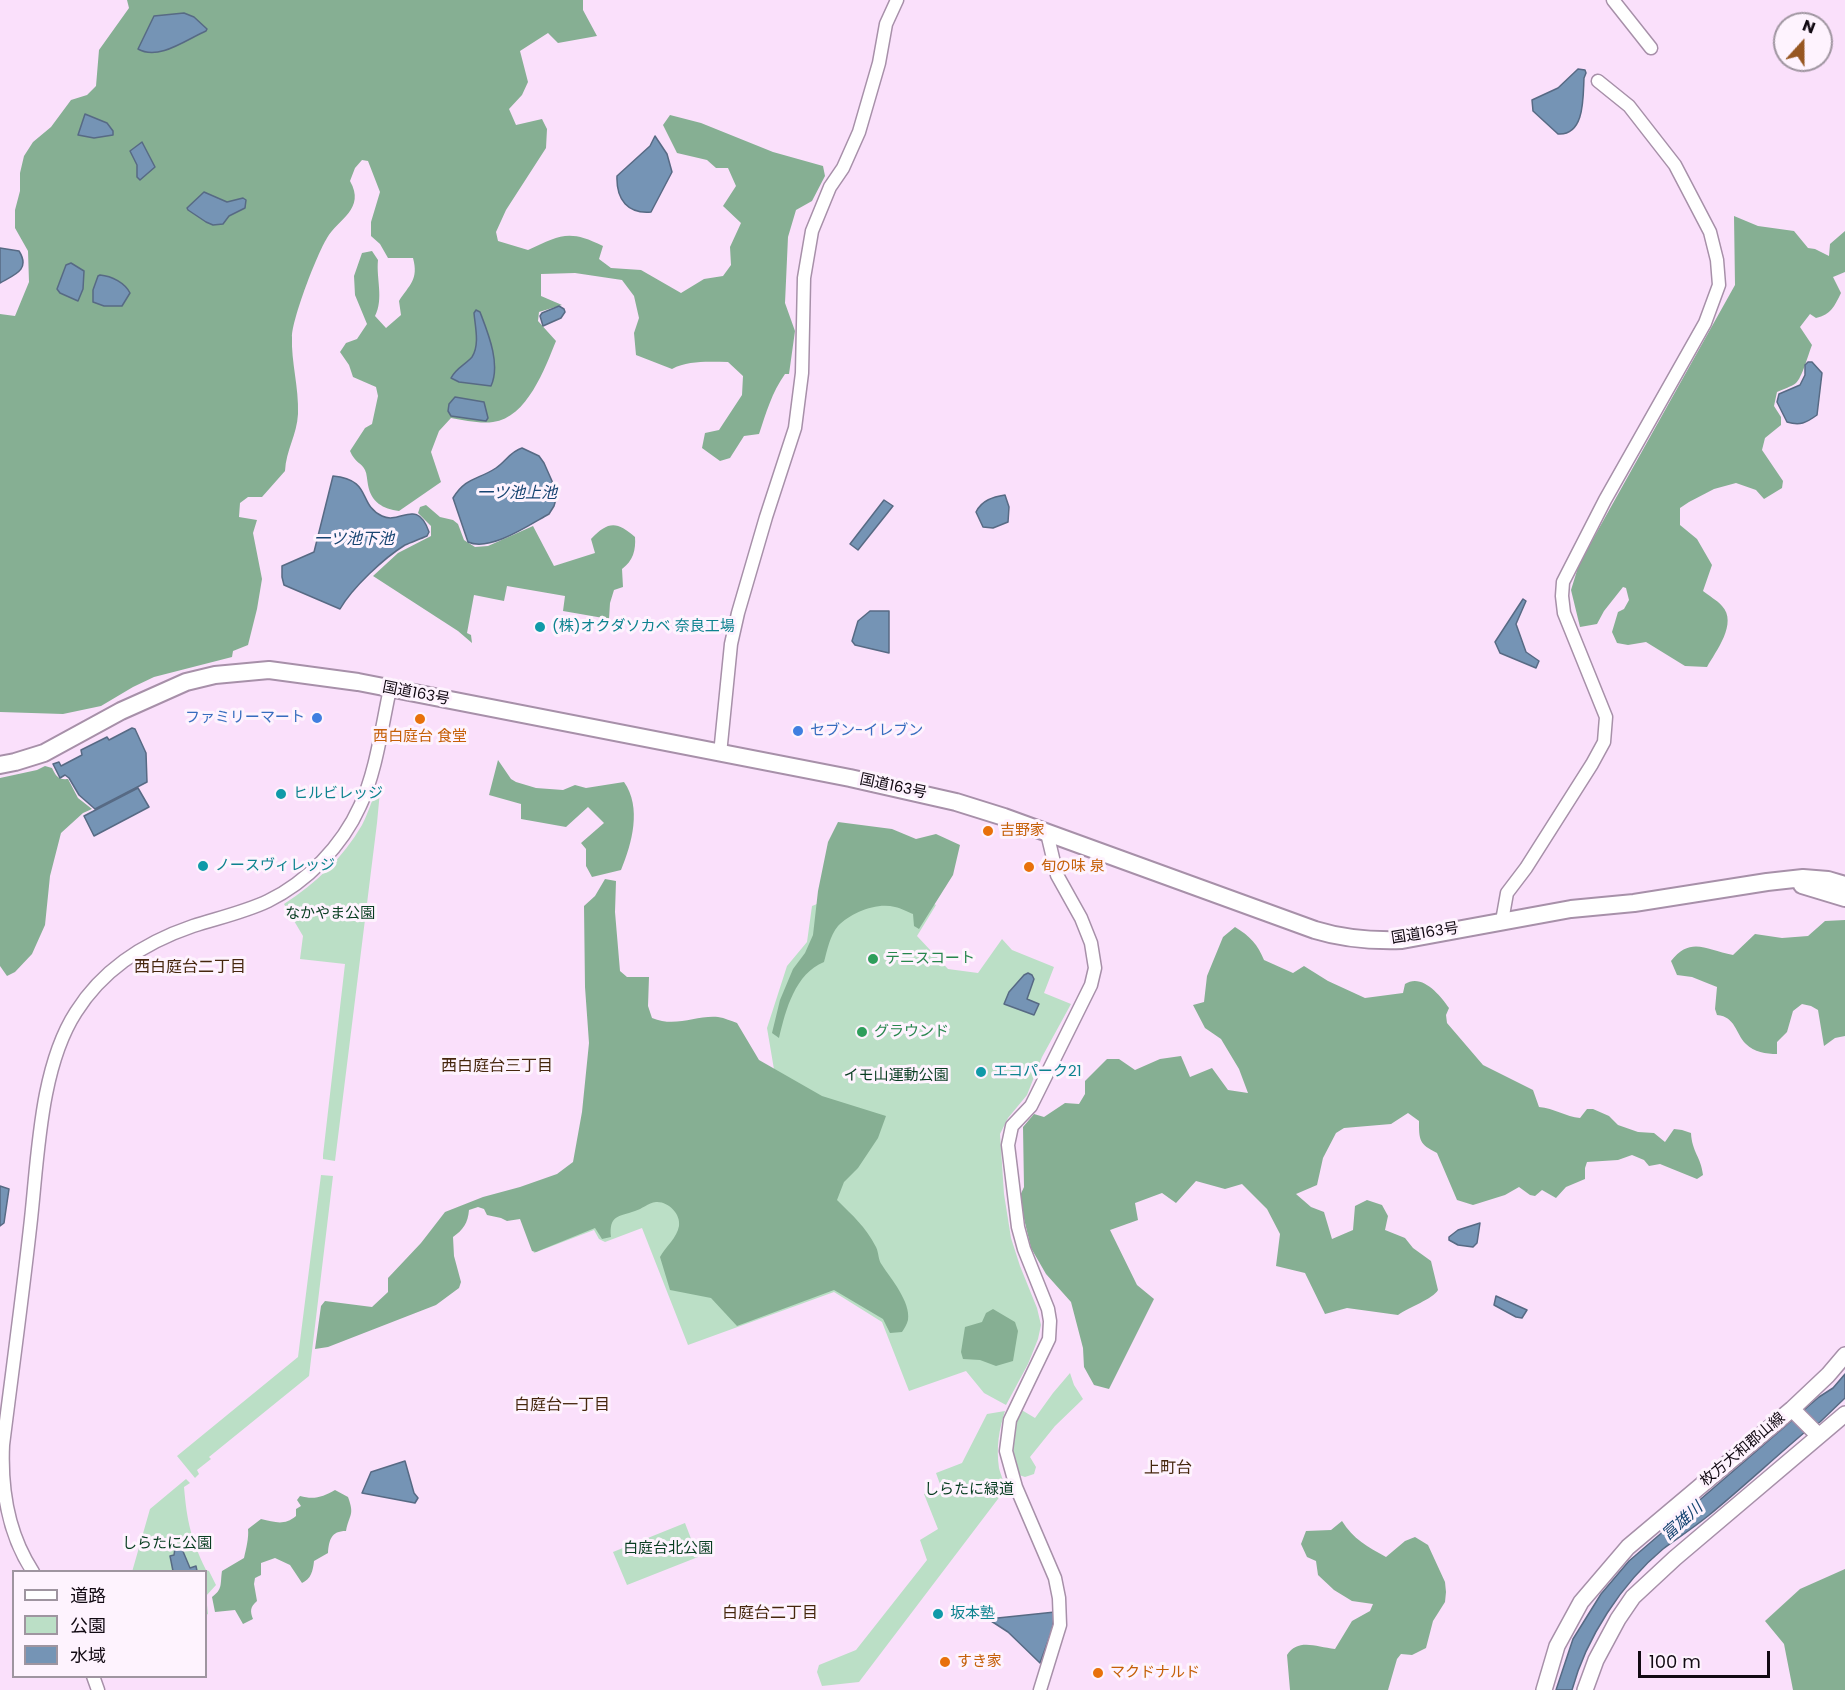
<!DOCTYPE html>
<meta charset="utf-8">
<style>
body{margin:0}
#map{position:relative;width:1845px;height:1690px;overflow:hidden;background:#fae0fb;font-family:Poppins,"Noto Sans JP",sans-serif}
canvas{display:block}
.legend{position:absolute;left:12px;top:1570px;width:195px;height:108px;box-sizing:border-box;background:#fef3fe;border:2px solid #9f95a0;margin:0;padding:8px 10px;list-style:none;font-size:18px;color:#110912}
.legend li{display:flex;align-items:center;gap:12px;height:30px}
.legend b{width:30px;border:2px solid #9f95a0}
.north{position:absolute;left:1773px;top:12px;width:60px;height:60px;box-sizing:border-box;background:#fef3fe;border:2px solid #9f95a0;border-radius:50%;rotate:21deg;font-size:16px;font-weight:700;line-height:24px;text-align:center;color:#110912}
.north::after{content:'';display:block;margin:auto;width:21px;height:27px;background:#975621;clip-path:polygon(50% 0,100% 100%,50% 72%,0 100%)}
.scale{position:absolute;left:1638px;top:1651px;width:132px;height:27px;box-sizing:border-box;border:3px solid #110912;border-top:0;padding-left:8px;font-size:18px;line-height:21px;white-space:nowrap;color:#110912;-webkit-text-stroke:4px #fef3fe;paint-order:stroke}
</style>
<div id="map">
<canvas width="1845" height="1690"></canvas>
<ul class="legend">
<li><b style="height:8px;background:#fff"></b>道路</li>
<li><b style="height:16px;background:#bbdfc6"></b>公園</li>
<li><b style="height:16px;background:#7594b5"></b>水域</li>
</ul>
<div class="north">N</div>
<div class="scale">100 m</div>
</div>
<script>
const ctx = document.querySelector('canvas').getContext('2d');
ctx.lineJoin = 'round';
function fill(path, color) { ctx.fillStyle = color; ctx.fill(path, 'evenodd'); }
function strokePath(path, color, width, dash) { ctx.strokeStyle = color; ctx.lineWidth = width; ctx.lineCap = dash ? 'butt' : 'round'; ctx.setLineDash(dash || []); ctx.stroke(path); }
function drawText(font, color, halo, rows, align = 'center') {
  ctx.font = font + ' Poppins,"Noto Sans JP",sans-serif'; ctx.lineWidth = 6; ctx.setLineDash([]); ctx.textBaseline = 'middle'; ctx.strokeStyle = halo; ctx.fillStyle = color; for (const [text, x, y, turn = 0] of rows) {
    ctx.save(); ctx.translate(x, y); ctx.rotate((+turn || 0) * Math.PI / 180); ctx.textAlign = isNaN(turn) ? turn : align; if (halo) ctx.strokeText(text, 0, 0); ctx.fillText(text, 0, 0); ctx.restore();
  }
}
fill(new Path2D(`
 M 377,791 L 380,791 L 377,823 L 335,1161 L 323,1159 L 323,1155 L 345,964 L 300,959 L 303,936 L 284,904 C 316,883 343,858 362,825 C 368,814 371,801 377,791 Z
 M 882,878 L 936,905 L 917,936 L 948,969 L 978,973 L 1002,939 L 1012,950 L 1054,967 L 1044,993 L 1071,1004 L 1042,1057 L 1027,1095 L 1008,1118 L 1000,1134 L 1004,1194 L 1011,1238 L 1020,1266 L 1037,1308 L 1041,1325 L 1038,1339 L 1028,1364 L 1006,1405 L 984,1393 L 966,1371 L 909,1391 L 882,1322 L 834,1292 L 688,1345 L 642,1228 L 605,1242 L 599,1239 L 594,1230 L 534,1253 L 520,1217 L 789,1158 L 767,1028 L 787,966 L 807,942 L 812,906 Z
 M 321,1175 L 333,1176 L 309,1376 L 209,1457 L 211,1459 L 197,1470 L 199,1474 L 195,1478 L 177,1456 L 298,1357 Z
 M 1070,1373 L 1074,1385 L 1083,1399 L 1055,1426 L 1030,1457 L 1036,1467 L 1034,1474 L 1025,1477 L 1016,1474 C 1009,1448 1010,1434 1020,1409 L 1035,1418 L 1053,1393 Z
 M 1005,1411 C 999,1430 996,1447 999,1468 C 1001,1476 1005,1482 1004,1491 L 859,1682 L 822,1686 L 817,1672 L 819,1665 L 856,1650 L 927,1560 L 920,1540 L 938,1529 L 924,1494 L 941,1487 L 936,1473 L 962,1463 L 987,1414 Z
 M 186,1479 L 190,1483 L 184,1487 C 187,1522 191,1539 206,1570 L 209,1571 L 216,1585 L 206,1596 L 208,1614 L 206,1615 L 206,1572 L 132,1572 L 150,1509 Z
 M 685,1523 L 698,1557 L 627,1585 L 613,1552 Z`), '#bbdfc6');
fill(new Path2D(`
 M 127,0 L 583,0 L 583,10 L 597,36 L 558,43 L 548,33 L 520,51 L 528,82 L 522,95 L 509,109 L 516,125 L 542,119 L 547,129 L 546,148 L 506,210 L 496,232 L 498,241 L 528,250 C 560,235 569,229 603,246 L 599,259 L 611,268 L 641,270 L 681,293 L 704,279 L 723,276 L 731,265 L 730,247 L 741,223 L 723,206 L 736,186 L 728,168 L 716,168 L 707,160 L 677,153 L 663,125 L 670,115 L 701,123 L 773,152 L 823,166 L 825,176 L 812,201 L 796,210 L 788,237 L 785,303 L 795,331 L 789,374 L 785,374 C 772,392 766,413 759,434 L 744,436 L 730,458 L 720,461 L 702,448 L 705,433 L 719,430 L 742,395 L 743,376 L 728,362 C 709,362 689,360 672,369 L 636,355 L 634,333 L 639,318 L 634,296 L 622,280 L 575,273 L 541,274 L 541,296 L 562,305 L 539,312 L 538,321 L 556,341 C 545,368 527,418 493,422 C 480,424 464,420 451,418 L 439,431 L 431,452 L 441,482 L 399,511 C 383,509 371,502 368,485 C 367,480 367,474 365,470 C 362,463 355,463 350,451 L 365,428 L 372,424 L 378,396 L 376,387 L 353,377 L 349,365 L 340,352 L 346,343 L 357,339 L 367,324 L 355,295 L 354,276 L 362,253 L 372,251 L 378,260 C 376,278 384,299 375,316 L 386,328 L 401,315 L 399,301 C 409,285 419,280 413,258 L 388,258 L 380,244 L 371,236 L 371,222 L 380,192 L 368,161 L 362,160 L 355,168 L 350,181 C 366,209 338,219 327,238 C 317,254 292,319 292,337 C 291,362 299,387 298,414 C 297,435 286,450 285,471 L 262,497 L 248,497 L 240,503 L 239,517 L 257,520 L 253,533 L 262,579 L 257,609 L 248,645 L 233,651 L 232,657 L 154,677 L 133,687 L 101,706 L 63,714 L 0,712 L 0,314 L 15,316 L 29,282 L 28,251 L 15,228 L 15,210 L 20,191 L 20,173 L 24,156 L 33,142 L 51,127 L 71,100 L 87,95 L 96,86 L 99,50 L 129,8 Z
 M 1734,216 L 1758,226 L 1794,231 L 1808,248 L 1815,249 L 1829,256 L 1830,244 L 1845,231 L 1845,272 L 1833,277 L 1841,293 C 1835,305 1831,315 1816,318 L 1810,314 L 1800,327 L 1812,345 C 1808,355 1802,378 1796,383 C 1791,387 1783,389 1777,392 L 1774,406 L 1781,417 L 1781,425 L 1765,438 L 1762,450 L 1783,481 L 1782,488 L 1764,499 L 1756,490 L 1736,483 L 1714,489 L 1689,502 L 1680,508 L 1680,525 L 1697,539 L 1712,565 L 1703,591 C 1709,596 1717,600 1722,606 C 1738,623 1716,651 1707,667 L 1685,666 L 1646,642 L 1628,645 L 1617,643 L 1612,632 L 1618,612 L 1624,609 L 1629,600 L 1626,588 L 1623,587 L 1604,611 L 1597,624 L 1580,627 L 1571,590 L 1579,564 L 1735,285 Z
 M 426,505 L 440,517 L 453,520 L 458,524 L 464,540 L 475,547 L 488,546 L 533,526 L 554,566 L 595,553 L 591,539 C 608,521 617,521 635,537 C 636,550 633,561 622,569 L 623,587 L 614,590 L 610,603 L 609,619 L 563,611 L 565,596 L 507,586 L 504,601 L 474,595 L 467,633 L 471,635 L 472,643 L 458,631 L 373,576 L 398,553 L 431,536 L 431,526 L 418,513 L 420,507 Z
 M 498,760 L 511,779 L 516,782 L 536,788 L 563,790 L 575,785 L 586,788 L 624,782 C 642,807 632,844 621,870 L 592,877 L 586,866 L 586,849 L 581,843 L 604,823 L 588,807 L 566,827 L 521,819 L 521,804 L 489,795 Z
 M 45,766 L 52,768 C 56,776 58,780 68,779 L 78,798 L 92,809 L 83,813 L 61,833 L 50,876 L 45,925 L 32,954 L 15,972 L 7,976 L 0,966 L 0,778 L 37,770 Z
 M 838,822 L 892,829 L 916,839 L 936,834 L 960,845 L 953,875 L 919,929 L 914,926 L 913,914 C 908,912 901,908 895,907 C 876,902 851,913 838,926 C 830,935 827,951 824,962 C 795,974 786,1009 779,1038 L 772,1033 L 780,1000 L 793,969 L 805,953 L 813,935 L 818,891 L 828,842 Z
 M 605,879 L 616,881 L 615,912 L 620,971 L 627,977 L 649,977 L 648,1006 L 652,1018 C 676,1028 696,1015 718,1017 C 725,1018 731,1021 737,1023 L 759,1060 L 822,1096 L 886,1116 L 878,1138 L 858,1168 L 844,1182 L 837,1200 C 853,1216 865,1226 876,1247 C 879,1253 878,1260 882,1265 C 891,1279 911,1302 908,1320 C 907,1324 904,1329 902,1332 L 890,1333 L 883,1319 L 834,1290 L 737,1326 L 711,1298 L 670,1290 L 660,1257 C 666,1246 677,1238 679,1226 C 681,1214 668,1201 656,1202 C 648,1203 642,1209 635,1211 C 618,1217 609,1215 611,1237 L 602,1239 L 595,1228 L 536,1252 L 532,1251 L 520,1219 L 507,1221 L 501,1218 L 487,1215 L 484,1209 L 478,1207 L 469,1210 C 468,1223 463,1230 453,1237 L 454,1256 L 461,1282 L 459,1288 L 436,1305 L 328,1347 L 315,1349 L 321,1306 L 325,1301 L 372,1307 L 388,1292 L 388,1278 L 421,1243 L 445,1212 L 483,1197 L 520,1187 L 557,1174 L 573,1162 L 582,1112 L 589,1043 L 585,987 L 584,906 L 595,896 Z
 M 1845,920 L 1845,1036 L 1835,1038 L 1824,1046 L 1818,1010 L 1811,1006 L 1802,1004 L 1793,1011 L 1787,1032 L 1777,1042 L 1777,1054 C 1766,1054 1754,1052 1746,1044 C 1735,1033 1736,1017 1717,1015 L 1715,1009 L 1717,987 L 1692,977 L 1677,975 L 1671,961 C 1691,936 1706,950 1733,955 L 1755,934 L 1782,938 L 1808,936 L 1825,921 Z
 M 1235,927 C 1250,936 1258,945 1264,960 L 1293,973 L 1304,966 L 1328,981 L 1365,998 L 1403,993 L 1405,984 C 1422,973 1440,995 1449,1008 L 1446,1015 L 1447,1023 L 1483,1065 L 1533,1090 L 1539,1107 C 1554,1108 1566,1117 1580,1118 L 1587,1109 L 1593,1109 L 1609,1116 L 1618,1125 L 1638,1132 L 1654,1133 L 1665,1142 L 1674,1129 L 1682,1130 L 1691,1133 C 1692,1152 1701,1157 1703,1175 L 1697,1179 L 1660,1164 L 1649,1166 L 1644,1160 L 1632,1155 L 1618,1160 L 1587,1162 L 1585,1168 L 1585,1179 L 1566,1187 L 1556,1198 L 1542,1190 L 1535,1196 L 1530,1195 L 1519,1187 L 1505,1195 L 1473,1205 L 1457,1200 L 1437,1153 C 1419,1144 1419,1140 1419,1121 L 1408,1113 L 1391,1124 L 1344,1128 L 1336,1133 L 1323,1158 L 1317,1185 L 1296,1194 L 1311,1207 L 1324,1212 L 1332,1239 L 1353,1230 L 1355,1206 L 1367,1200 L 1382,1205 L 1388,1216 L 1385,1230 L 1405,1238 L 1413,1248 L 1431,1261 L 1438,1290 C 1433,1299 1409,1307 1398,1315 L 1347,1308 L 1325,1314 L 1305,1273 L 1276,1266 L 1280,1234 L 1267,1209 L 1242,1184 L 1225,1189 L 1196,1181 L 1176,1203 L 1162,1193 L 1135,1203 L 1138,1220 L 1110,1230 L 1137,1285 L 1154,1299 L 1109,1389 L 1094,1385 L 1084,1367 L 1083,1348 L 1071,1302 L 1046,1274 L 1031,1248 L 1019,1198 L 1024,1187 L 1023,1127 L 1034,1114 L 1044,1117 L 1065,1103 L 1079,1104 L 1085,1094 L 1085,1081 L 1107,1059 L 1119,1059 L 1135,1070 L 1160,1059 L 1181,1056 L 1190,1077 L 1212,1068 L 1228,1090 L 1248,1093 L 1239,1069 L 1221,1039 L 1205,1028 L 1193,1005 L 1204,1002 L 1207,976 L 1223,937 Z
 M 993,1309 L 1015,1322 L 1018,1331 L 1013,1361 L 996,1366 L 980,1360 L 963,1359 L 961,1352 L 965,1327 L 982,1322 L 986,1313 Z
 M 335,1490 L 348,1497 C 355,1516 349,1514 346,1531 C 331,1531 329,1540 328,1553 L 314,1561 C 313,1571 311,1579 302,1583 L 290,1565 L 275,1558 L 261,1563 L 261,1575 L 255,1578 L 254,1584 L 257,1601 C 250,1607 250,1611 253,1619 L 243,1624 L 235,1610 L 215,1612 L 212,1597 C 223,1589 220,1584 222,1571 L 244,1558 C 246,1549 249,1538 248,1529 L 261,1519 C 275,1522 284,1526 296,1516 L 296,1509 L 301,1506 L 297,1500 L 300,1496 C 314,1500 323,1497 335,1490 Z
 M 1342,1521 C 1353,1539 1368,1547 1386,1557 L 1405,1541 L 1415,1537 L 1428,1545 L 1445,1582 L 1446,1592 L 1445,1602 L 1433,1621 L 1426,1648 L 1412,1655 L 1401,1654 L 1397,1659 L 1388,1690 L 1290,1690 L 1287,1655 C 1298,1638 1316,1647 1335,1649 L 1352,1621 L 1370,1611 L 1373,1604 L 1352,1601 L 1334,1590 L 1318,1575 L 1316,1561 L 1307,1557 L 1301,1544 L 1306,1531 L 1331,1530 Z
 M 1845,1569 L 1845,1690 L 1793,1690 L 1784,1644 L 1765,1621 L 1800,1589 Z`), '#86af93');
const water = new Path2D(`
 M 184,13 L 194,17 L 207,29 L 206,31 C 187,39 159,61 138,49 L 154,16 Z
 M 1578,69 L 1585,70 L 1586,73 L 1584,78 C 1583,97 1585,136 1558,134 L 1533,111 L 1532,100 L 1558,88 Z
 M 85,114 L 107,123 L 113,131 L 113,135 L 94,138 L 78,135 Z
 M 655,136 L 667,154 L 672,172 L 651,212 C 628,214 616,200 617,176 L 650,146 Z
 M 142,142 L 155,167 L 140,180 L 137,177 L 137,165 L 130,151 Z
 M 204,192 L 227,202 L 243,198 L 246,200 L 245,208 L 229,216 L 223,224 L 213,225 L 206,222 L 188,210 L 187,208 Z
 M 0,248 L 19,251 C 31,270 14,275 0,283 Z
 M 71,263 L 84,271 L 83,289 L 78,301 L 60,293 L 57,289 L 66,265 Z
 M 100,275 C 112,276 125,283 130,293 L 122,306 L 104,306 L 93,302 L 93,290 L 98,276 Z
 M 559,306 L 564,309 L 565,312 L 561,318 L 543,326 L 540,316 L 542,313 Z
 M 476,310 L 480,312 C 488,333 501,364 491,386 L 459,382 L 451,378 C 456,368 465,365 472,357 C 480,345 475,326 474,313 Z
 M 1808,362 L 1812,362 L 1822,373 L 1817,415 C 1806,423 1800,426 1787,422 L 1777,402 L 1779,394 L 1800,385 L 1805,375 L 1805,365 Z
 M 455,397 L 484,402 L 488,418 L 486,421 L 451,416 L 448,411 L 449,404 Z
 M 522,448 L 539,456 L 544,463 L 552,481 L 556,499 L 554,506 L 549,514 C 529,525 490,552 468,542 L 453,498 C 466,477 478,480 496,468 C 505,462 511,451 522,448 Z
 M 333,476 C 373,480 357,504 382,516 C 400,525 417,497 429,532 L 427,536 C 420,539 412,542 405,545 C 384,558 352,588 340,609 L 284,585 L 282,577 L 282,566 L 314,552 Z
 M 1005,495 L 1009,507 L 1008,522 L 993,528 L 983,527 L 976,512 C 982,500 993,497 1005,495 Z
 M 884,500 L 893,506 L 858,550 L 850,544 Z
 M 1523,599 L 1526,601 L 1516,624 L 1526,652 L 1539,661 L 1536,668 L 1500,653 L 1495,642 Z
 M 870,611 L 889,611 L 889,653 L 855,645 L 852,641 L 858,621 Z
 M 132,728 L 135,729 L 146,753 L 147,782 L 95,809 L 79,795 L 69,778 L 65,775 L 60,778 L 53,764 L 59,762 L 61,766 L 82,755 L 81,750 L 107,737 L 109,740 Z
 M 138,788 L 149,807 L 94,836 L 84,816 Z
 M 1028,973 L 1032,975 L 1034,979 L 1027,999 L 1039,1004 L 1034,1015 L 1004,1004 L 1009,992 L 1024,975 Z
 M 0,1186 L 9,1189 L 4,1223 L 0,1226 Z
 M 1480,1223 L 1477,1243 L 1473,1247 L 1458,1245 L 1449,1240 L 1449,1237 L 1458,1230 Z
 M 1496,1296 L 1527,1310 L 1522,1318 L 1516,1317 L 1494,1305 Z
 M 1845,1374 L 1845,1398 L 1820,1422 L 1805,1432 C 1772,1460 1741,1489 1708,1516 C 1693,1528 1678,1538 1663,1549 C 1622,1583 1586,1638 1572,1690 L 1556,1690 L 1573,1639 L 1601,1594 L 1629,1561 L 1819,1397 L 1833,1388 Z
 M 405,1461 L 414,1493 L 418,1498 L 415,1503 L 362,1493 L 371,1472 Z
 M 175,1548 L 182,1549 L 190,1568 L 196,1566 L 197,1571 L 173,1571 L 170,1556 L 174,1555 Z
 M 1055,1612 L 1052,1630 L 1040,1663 L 1008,1632 L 988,1619 Z`);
fill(water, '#7594b5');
strokePath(water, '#576a84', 1.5);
const minor = new Path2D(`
 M 1613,0 L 1651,48
 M 720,754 L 731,644 L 738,613 L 766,517 L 795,428 L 802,373 L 804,278 L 812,231 L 830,187 L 843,168 L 859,132 L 879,63 L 886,24 L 897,0
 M 1502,921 L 1507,893 L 1526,868 L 1592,764 L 1604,742 L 1606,717 L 1564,613 L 1562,596 L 1563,582 L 1605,500 L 1705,323 L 1719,285 L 1717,260 L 1710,232 L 1675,165 L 1629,106 L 1598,81
 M 33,1572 C 8,1534 1,1489 3,1445 C 12,1373 22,1300 30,1228 C 38,1161 39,1069 76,1012 C 103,969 146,942 193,926 C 218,918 245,912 268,901 C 307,882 342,846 360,806 C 376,773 382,725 390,689
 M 93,1676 L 98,1690
 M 1040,1690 L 1060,1625 L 1059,1598 L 1055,1578 L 1016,1487 L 1006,1451 L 1010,1420 L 1049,1339 L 1050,1321 L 1048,1309 L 1024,1249 L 1018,1227 L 1008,1145 L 1012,1126 L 1031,1106 L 1091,985 L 1095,968 L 1091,943 L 1081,918 L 1057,875 L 1047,833`);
const major = new Path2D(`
 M 1792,1409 L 1819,1436
 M 1544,1690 L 1557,1646 L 1581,1602 L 1628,1547 L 1792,1409 L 1828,1375 L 1845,1355
 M 1585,1690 L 1596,1660 L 1618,1619 L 1633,1597 L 1675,1558 L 1845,1414`);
const highway = new Path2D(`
 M 0,765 L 15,762 L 44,753 L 121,711 L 186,682 L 215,675 L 269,670 L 358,682 L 850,778 L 956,802 L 1004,817 L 1315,930 C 1344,939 1372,941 1402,940 L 1571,909 L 1634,903 L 1767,882 L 1803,878 L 1828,880 L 1845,885
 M 1802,885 L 1845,898`);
strokePath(minor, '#a790a9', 15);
strokePath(major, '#a790a9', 18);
strokePath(highway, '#a790a9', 20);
strokePath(minor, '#fff', 12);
strokePath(major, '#fff', 15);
strokePath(highway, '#fff', 16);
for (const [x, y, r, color] of [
 [540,627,6,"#0f9aa8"],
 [317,718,6,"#3f7fe0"],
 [420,719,6,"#e8710a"],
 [798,731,6,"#3f7fe0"],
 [281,794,6,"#0f9aa8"],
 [988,831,6,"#e8710a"],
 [203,866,6,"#0f9aa8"],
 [1029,867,6,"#e8710a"],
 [873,959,6,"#2e9e5b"],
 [862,1032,6,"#2e9e5b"],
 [981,1072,6,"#0f9aa8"],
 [938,1614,6,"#0f9aa8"],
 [945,1662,6,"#e8710a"],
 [1098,1673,6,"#e8710a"]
]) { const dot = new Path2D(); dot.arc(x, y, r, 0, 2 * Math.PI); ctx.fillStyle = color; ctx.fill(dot); strokePath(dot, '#fef3fe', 2); }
drawText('15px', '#0d838f', '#fef3fe', [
 ["(株)オクダソカベ 奈良工場",552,627],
 ["ヒルビレッジ",293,794],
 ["ノースヴィレッジ",215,866],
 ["エコパーク21",993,1072],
 ["坂本塾",950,1614]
], 'left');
drawText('15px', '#110912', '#fef3fe', [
 ["国道163号",416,694,11],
 ["国道163号",893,787,12],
 ["国道163号",1425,934,-9],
 ["枚方大和郡山線",1743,1450,-40]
]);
drawText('15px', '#366cbe', '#fef3fe', [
 ["ファミリーマート",305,718],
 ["セブン-イレブン",810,731,"left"]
], 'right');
drawText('15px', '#c56008', '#fef3fe', [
 ["西白庭台 食堂",420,737,"center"],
 ["吉野家",1000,831],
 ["旬の味 泉",1041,867],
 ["すき家",957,1662],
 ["マクドナルド",1110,1673]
], 'left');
drawText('15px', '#083d21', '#fef3fe', [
 ["なかやま公園",330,914],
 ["イモ山運動公園",896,1076],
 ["しらたに緑道",969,1490],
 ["しらたに公園",167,1544],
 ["白庭台北公園",668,1549]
]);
drawText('15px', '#27864d', '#fef3fe', [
 ["テニスコート",885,959],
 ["グラウンド",874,1032]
], 'left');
drawText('italic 16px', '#164471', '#fef3fe', [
 ["一ツ池上池",517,494],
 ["一ツ池下池",354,540],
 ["富雄川",1683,1522,-42]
]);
drawText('16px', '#46270e', '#fef3fe', [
 ["西白庭台二丁目",190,968],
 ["西白庭台三丁目",497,1067],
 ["白庭台一丁目",562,1406],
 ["上町台",1168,1469],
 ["白庭台二丁目",770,1614]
]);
</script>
